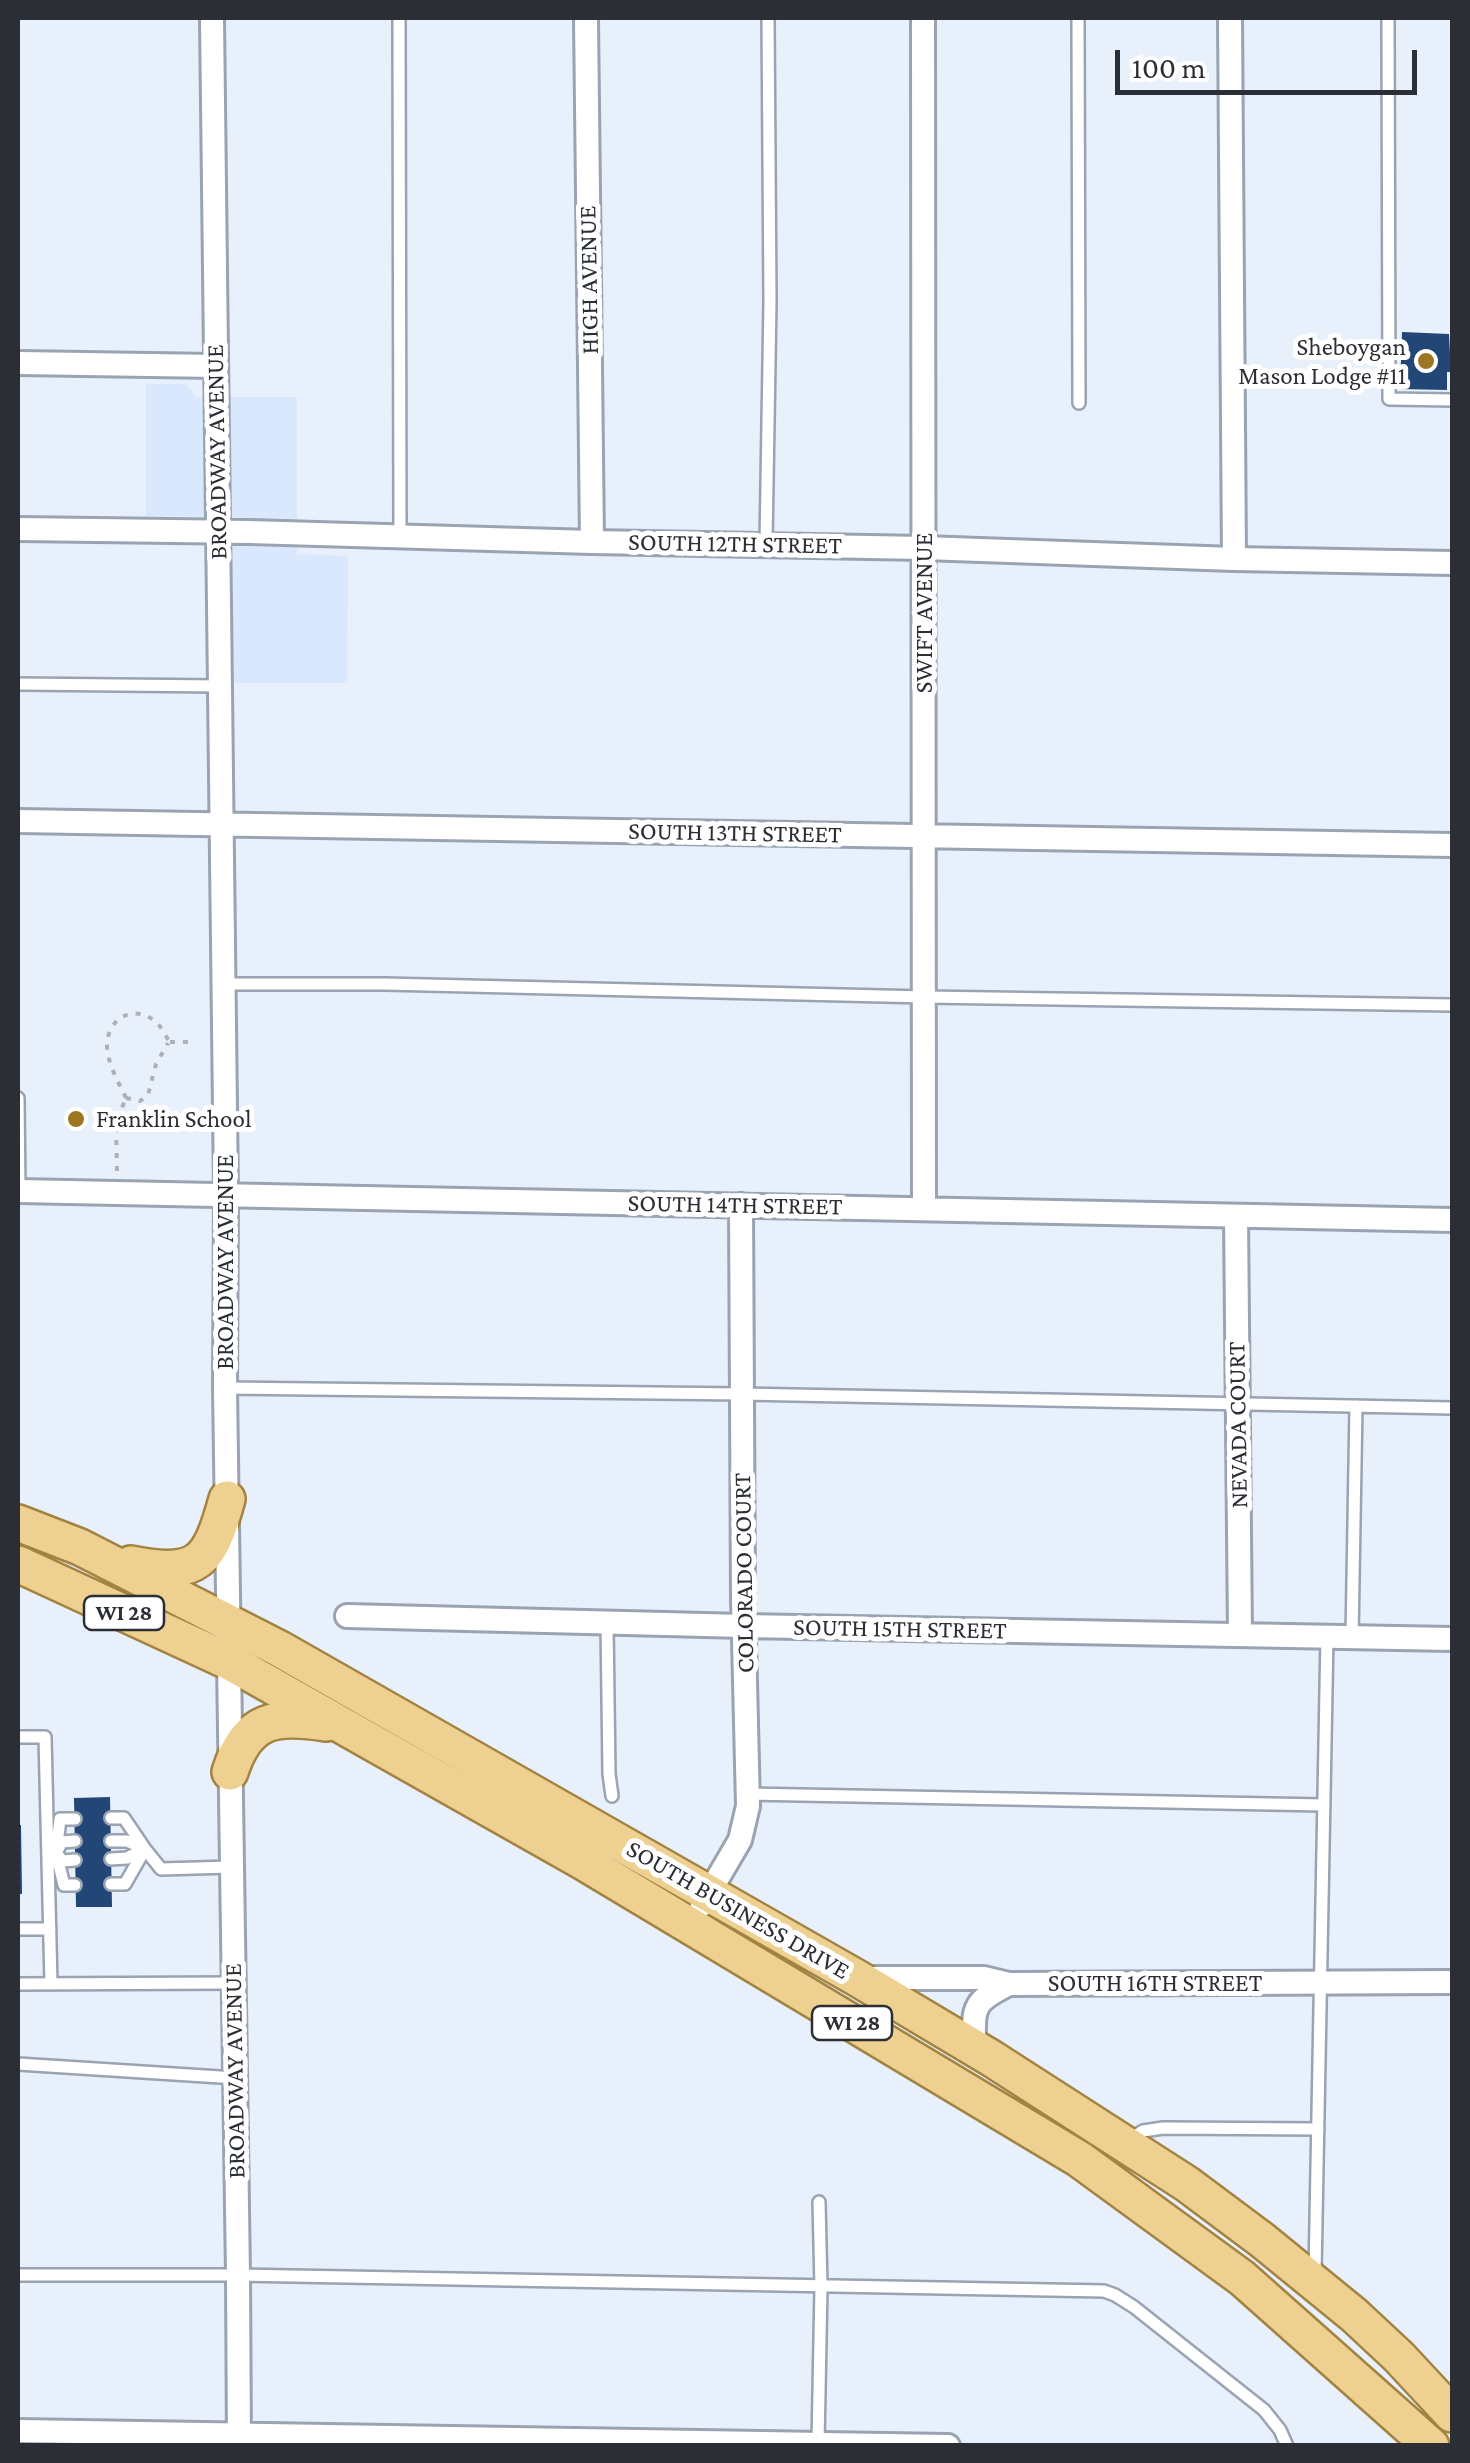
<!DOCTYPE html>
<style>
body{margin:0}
#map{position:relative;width:1470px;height:2463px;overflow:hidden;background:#e8f0fc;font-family:"Crimson Pro",serif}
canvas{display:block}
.frame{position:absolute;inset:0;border:20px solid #2b2f35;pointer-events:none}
.scale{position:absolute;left:1115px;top:50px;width:302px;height:45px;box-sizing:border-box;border:5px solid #2b2f35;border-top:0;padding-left:12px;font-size:30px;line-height:35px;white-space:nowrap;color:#2b2f35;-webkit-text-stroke:8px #fff;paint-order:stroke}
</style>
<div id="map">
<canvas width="1470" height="2463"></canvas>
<div class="frame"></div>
<div class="scale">100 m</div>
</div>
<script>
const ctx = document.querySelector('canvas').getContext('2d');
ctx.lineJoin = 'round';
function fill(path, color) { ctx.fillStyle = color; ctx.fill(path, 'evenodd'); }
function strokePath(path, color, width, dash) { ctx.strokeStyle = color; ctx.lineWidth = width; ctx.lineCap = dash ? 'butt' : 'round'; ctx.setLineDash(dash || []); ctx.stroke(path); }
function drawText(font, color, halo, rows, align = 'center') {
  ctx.font = font + ' "Crimson Pro",serif'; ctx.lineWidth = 10; ctx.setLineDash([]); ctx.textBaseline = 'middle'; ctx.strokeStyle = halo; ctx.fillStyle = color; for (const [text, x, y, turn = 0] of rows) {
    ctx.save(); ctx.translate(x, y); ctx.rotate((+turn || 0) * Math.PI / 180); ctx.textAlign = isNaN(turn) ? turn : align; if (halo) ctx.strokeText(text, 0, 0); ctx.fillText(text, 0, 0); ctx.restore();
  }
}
fill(new Path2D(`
 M 146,384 L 184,384 L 192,390 L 195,397 L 297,397 L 297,554 L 348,556 L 347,683 L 234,683 L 231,517 L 146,516 Z`), '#d9e8fd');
fill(new Path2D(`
 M 1402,332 L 1449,334 L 1451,372 L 1447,372 L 1447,390 L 1400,389 Z
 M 110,1797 L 112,1907 L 76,1907 L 74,1798 Z
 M 18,1825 L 21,1825 L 22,1894 L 18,1894 Z`), '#224675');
const lane = new Path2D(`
 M 399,18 L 400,536
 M 1078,18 L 1079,403
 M 1388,18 L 1389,399 L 1452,400
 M 766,544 L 770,301 L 768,18
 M 18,684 L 219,686
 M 223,984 L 385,984 L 925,997 L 1452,1005
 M 18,1098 L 19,1191
 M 225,1388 L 742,1394 L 1452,1408
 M 607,1623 L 609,1774 L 612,1796
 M 1352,1637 L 1356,1406
 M 18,1737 L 45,1737 L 51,1984
 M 748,1794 L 1323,1805
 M 111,1818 L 124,1818 L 145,1849
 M 111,1841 L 127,1841 L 145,1849
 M 58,1849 L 62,1842 L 75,1841
 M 56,1853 L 60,1819 L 75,1819
 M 111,1859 L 127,1858 L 145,1849
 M 75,1860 L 63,1861 L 56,1853 L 64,1885 L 75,1885
 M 111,1884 L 125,1884 L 145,1849 L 161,1869 L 231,1867
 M 18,1929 L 50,1929
 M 18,1984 L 233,1983
 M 18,2064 L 236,2078
 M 1130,2139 L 1143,2131 L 1163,2128 L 1318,2129
 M 1315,2273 L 1327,1636
 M 18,2275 L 238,2275 L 1104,2291 L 1115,2295 L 1134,2307 L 1264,2410 L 1280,2430 L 1287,2446
 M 818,2443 L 821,2287 L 819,2202`);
const street = new Path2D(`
 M 212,18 L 226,1194 L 225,1388 L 238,2275 L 239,2446
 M 586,18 L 592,542
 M 923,18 L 924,1209
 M 1230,18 L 1234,559
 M 18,363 L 216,366
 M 18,529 L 249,532 L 592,542 L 924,548 L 1234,559 L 1452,563
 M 18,821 L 1452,845
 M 18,1191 L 1452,1220
 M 1236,1216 L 1240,1635
 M 347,1616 L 744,1626 L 1452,1639
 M 702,1905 L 740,1840 L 748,1806 L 743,1598 L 741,1205
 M 862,1978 L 984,1978 L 1009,1984 L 1452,1982
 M 974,2049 C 974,2008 970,2003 1009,1984
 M 18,2431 L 948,2446`);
const primary = new Path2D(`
 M 18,1523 L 80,1547 L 280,1649 L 857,1978 L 991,2058 L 1187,2184 L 1262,2240 L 1354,2315 L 1399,2357 L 1452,2414
 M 18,1564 L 230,1662 L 582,1861 L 1079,2159 L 1242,2278 L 1431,2446
 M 131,1564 C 199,1578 210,1561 227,1499
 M 230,1772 C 247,1718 276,1715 326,1723`);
strokePath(lane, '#99a3b1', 16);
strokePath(street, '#99a3b1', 28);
strokePath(primary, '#a38341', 40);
strokePath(new Path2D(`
 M 170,1042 L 194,1042
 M 126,1098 C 118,1081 108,1065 107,1046 C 107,1018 134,1003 156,1022 C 162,1027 165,1036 170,1042
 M 126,1098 L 140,1101 L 148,1095 L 156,1064 L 168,1043
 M 117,1171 L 116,1122 L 126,1098`), '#aab1bb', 4, [5, 8]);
strokePath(lane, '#fff', 11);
strokePath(street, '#fff', 22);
strokePath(primary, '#eed091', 35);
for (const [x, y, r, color] of [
 [1426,361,10,"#9c7622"],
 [76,1119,10,"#9c7622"]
]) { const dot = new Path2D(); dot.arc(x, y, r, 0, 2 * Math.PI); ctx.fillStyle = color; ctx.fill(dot); strokePath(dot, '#fff', 4); }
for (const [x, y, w] of [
 [124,1613,80],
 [852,2023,80]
]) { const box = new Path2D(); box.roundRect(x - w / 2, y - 17, w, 34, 8); ctx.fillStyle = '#fff'; ctx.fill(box); strokePath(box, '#2b2f35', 2.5); }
drawText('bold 22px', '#2b2f35', null, [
 ["WI 28",124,1613],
 ["WI 28",852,2023]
]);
drawText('25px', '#2b2f35', '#fff', [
 ["HIGH AVENUE",589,280,-91],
 ["BROADWAY AVENUE",217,452,-91],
 ["SOUTH 12TH STREET",735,544,1],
 ["SWIFT AVENUE",924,613,-90],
 ["SOUTH 13TH STREET",735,833,1],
 ["SOUTH 14TH STREET",735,1205,1],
 ["BROADWAY AVENUE",225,1262,-90],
 ["NEVADA COURT",1238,1425,-91],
 ["COLORADO COURT",744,1573,-91],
 ["SOUTH 15TH STREET",900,1629,1],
 ["SOUTH BUSINESS DRIVE",738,1910,30],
 ["SOUTH 16TH STREET",1155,1983],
 ["BROADWAY AVENUE",235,2071,-91]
]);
drawText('25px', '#2b2f35', '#fff', [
 ["Sheboygan",1406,347],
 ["Mason Lodge #11",1406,376],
 ["Franklin School",96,1119,"left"]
], 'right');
</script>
